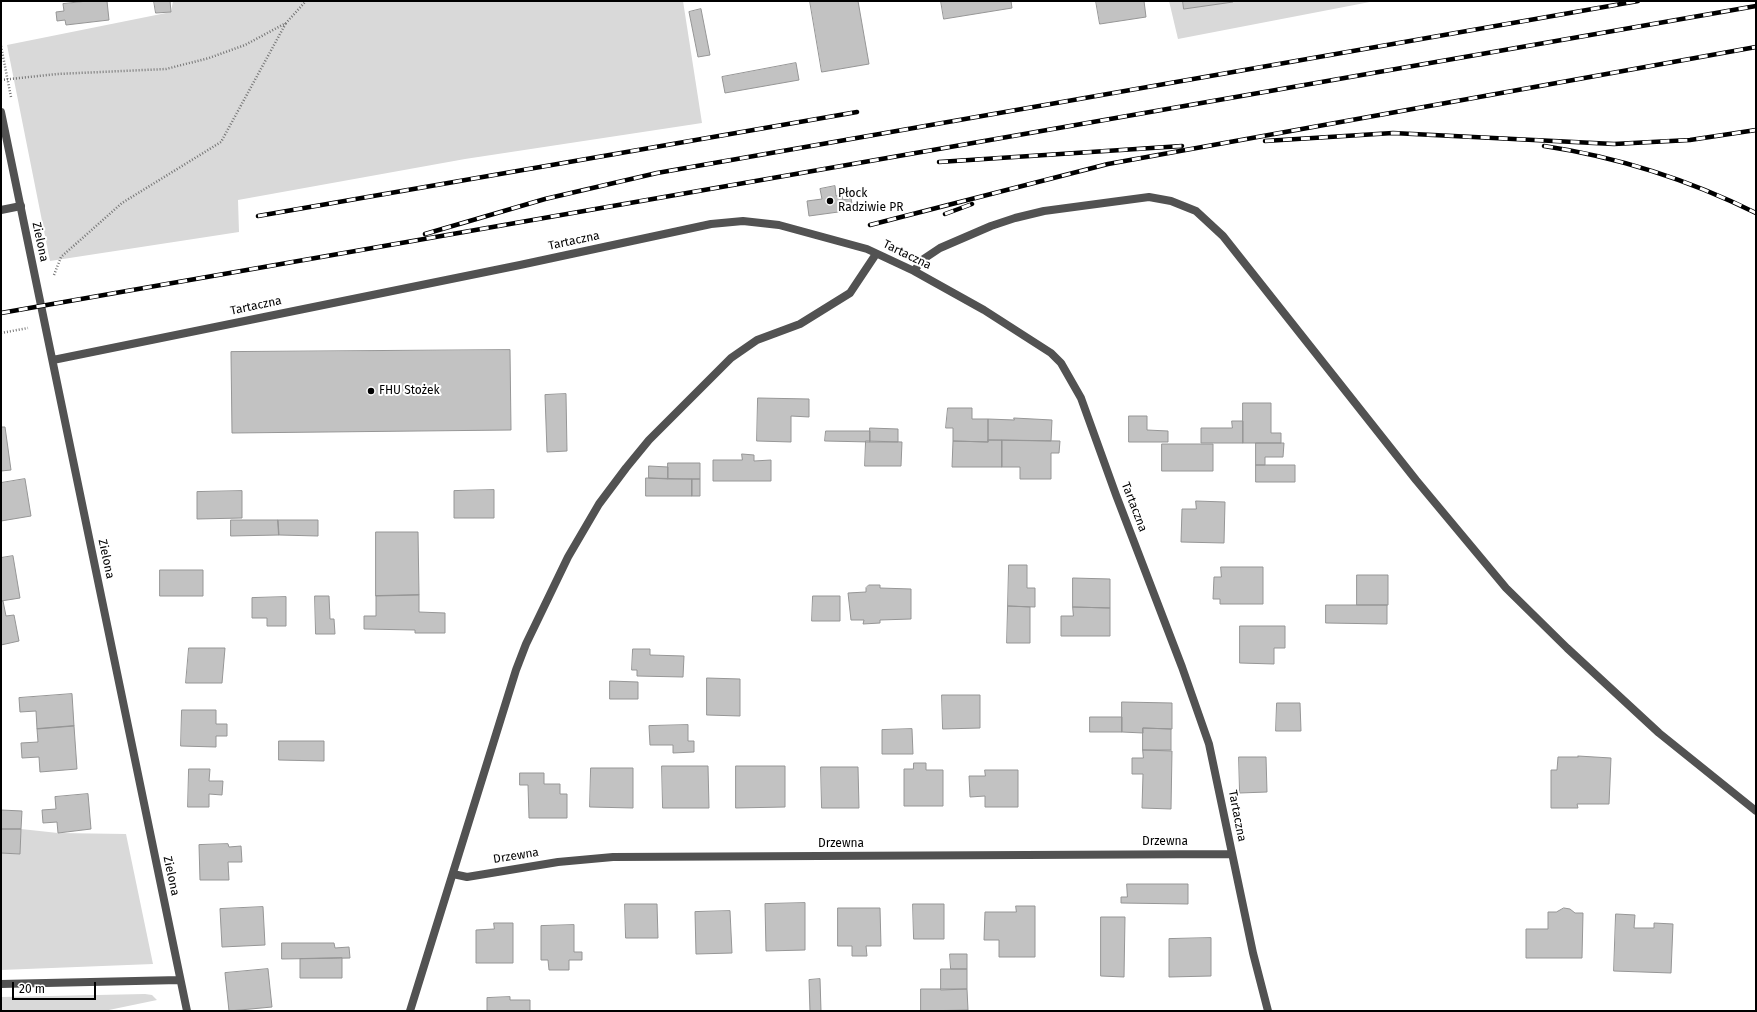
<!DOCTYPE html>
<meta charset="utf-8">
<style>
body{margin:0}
#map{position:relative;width:1757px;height:1012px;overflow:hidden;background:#fff;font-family:"Fira Sans",sans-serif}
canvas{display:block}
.frame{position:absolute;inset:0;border:2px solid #000;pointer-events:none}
.scale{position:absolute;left:12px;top:982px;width:84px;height:18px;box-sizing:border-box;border:2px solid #000;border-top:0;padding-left:5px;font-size:12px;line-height:14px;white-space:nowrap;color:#000;-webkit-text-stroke:3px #fff;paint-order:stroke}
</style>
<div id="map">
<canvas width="1757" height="1012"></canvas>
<div class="frame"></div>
<div class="scale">20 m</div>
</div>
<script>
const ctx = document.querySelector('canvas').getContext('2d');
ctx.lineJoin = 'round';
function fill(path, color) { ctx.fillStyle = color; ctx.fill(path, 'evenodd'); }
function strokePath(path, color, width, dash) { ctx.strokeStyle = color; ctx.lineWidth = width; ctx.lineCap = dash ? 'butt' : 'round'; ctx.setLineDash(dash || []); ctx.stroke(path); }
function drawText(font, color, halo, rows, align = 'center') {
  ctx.font = font + ' "Fira Sans",sans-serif'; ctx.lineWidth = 4; ctx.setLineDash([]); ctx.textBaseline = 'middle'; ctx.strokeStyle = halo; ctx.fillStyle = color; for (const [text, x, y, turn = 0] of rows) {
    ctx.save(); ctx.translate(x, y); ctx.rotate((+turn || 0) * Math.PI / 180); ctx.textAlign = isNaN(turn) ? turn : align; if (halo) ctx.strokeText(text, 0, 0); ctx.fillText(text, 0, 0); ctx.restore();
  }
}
fill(new Path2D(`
 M 173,1 L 683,1 L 702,123 L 465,159 L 238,200 L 239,232 L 50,261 L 7,45 L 171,12 Z
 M 1169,1 L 1375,1 L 1178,39 Z
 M 21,829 L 58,833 L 126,834 L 153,964 L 1,970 L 1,853 L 20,854 Z
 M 145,994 L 152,995 L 157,1000 L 104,1011 L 1,1011 L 1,997 Z`), '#d9d9d9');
const building = new Path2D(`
 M 88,1 L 107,1 L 109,20 L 66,25 L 65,20 L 57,21 L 56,12 L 64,11 L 63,4 Z
 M 154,1 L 170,1 L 171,12 L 156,13 Z
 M 810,1 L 858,1 L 869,64 L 822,72 Z
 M 941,1 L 1011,1 L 1012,8 L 944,19 Z
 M 1096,1 L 1144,1 L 1146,17 L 1100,24 Z
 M 1183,1 L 1233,1 L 1233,2 L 1184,9 Z
 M 701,9 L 710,55 L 698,57 L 689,12 Z
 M 796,63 L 799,80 L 725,93 L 722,77 Z
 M 835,186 L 836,196 L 842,195 L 843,200 L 851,198 L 853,210 L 809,216 L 807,201 L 822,199 L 820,189 Z
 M 510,350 L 511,430 L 232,433 L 231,352 Z
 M 566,394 L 567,451 L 547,452 L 545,395 Z
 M 758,398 L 809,399 L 809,417 L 791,416 L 791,442 L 757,441 Z
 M 1243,403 L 1271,403 L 1271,433 L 1281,433 L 1281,443 L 1243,443 Z
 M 948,408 L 972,408 L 972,419 L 988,419 L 988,442 L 953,441 L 953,428 L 946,428 Z
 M 1129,416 L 1147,416 L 1147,430 L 1168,431 L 1168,442 L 1129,442 Z
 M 1014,418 L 1052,420 L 1051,441 L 988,440 L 988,419 L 1014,420 Z
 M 1232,421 L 1243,421 L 1243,443 L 1201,443 L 1201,428 L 1232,428 Z
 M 1,427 L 5,427 L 11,470 L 1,471 Z
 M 870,428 L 898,429 L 898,442 L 870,442 Z
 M 826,431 L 870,431 L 870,442 L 825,441 Z
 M 988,440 L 1002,440 L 1002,467 L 952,467 L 953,441 L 988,442 Z
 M 1002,440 L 1060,441 L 1059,453 L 1051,453 L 1051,479 L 1020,479 L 1020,467 L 1002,467 Z
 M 866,441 L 902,442 L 901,466 L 865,466 Z
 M 1256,443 L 1284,443 L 1283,457 L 1265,457 L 1265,465 L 1256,465 Z
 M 1162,444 L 1213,444 L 1213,471 L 1162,471 Z
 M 742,454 L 754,455 L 754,461 L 771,460 L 771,481 L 713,481 L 713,460 L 742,460 Z
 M 668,463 L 700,463 L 700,479 L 668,479 Z
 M 1256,465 L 1295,465 L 1295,482 L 1256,482 Z
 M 649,466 L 668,467 L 668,479 L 649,478 Z
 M 646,478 L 692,479 L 692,496 L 646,496 Z
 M 25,479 L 31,516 L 1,521 L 1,483 Z
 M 692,479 L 700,479 L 700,496 L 692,496 Z
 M 494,490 L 494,518 L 454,518 L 454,491 Z
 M 242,491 L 242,518 L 197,519 L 197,492 Z
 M 1196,501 L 1225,502 L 1224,543 L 1181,542 L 1182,509 L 1196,509 Z
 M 231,520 L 278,520 L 279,535 L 231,536 Z
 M 278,520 L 318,520 L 318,536 L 279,535 Z
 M 376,532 L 418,532 L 419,595 L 376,596 Z
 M 13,556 L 20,598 L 1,601 L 1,558 Z
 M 1009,565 L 1027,565 L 1027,588 L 1035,588 L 1035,607 L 1008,606 Z
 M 1221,567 L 1263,567 L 1263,604 L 1220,604 L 1220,599 L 1213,599 L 1214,577 L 1221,577 Z
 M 160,570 L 203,570 L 203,596 L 160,596 Z
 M 1357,575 L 1388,575 L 1388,605 L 1357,605 Z
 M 1073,578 L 1110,579 L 1110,608 L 1073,607 Z
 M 869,585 L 880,585 L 880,588 L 911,589 L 911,619 L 880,620 L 880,623 L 863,624 L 864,620 L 851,620 L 848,593 L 866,592 L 866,588 Z
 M 419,595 L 419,612 L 445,613 L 445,633 L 415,633 L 415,630 L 364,629 L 364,616 L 376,616 L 376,596 Z
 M 315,596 L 329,596 L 330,619 L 334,619 L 335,634 L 316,634 Z
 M 813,596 L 840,596 L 840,621 L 812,621 Z
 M 286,597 L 286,626 L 267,626 L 267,618 L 252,618 L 252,598 Z
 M 1,601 L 3,601 L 6,616 L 14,615 L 19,641 L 1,645 Z
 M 1326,605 L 1387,605 L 1387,624 L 1326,623 Z
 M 1008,606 L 1030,607 L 1030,643 L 1007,643 Z
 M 1073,607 L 1110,608 L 1110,636 L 1061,636 L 1061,616 L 1073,616 Z
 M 1240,626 L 1285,626 L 1285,648 L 1274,648 L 1274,664 L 1240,663 Z
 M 189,648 L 225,648 L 222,683 L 186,683 Z
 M 633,649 L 650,649 L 650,655 L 684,656 L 683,677 L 637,676 L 637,670 L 632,670 Z
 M 707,678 L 740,679 L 740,716 L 707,715 Z
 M 610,681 L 638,682 L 638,699 L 610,699 Z
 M 72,694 L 74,726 L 37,729 L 36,711 L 20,712 L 19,698 Z
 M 942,695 L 980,695 L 980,728 L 943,729 Z
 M 1122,702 L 1172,703 L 1172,729 L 1143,728 L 1143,733 L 1122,732 Z
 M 1277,703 L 1300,703 L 1301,731 L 1276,731 Z
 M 182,710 L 216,710 L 216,724 L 227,724 L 227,736 L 216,736 L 216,747 L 181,746 Z
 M 1090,717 L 1122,717 L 1122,732 L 1090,732 Z
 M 688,725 L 688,741 L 694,741 L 694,752 L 673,753 L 673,745 L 650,745 L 649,726 Z
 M 74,726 L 77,769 L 40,772 L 39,757 L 22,758 L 21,743 L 38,742 L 37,729 Z
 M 1143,728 L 1171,729 L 1171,750 L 1143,750 Z
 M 912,729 L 913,754 L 882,754 L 882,730 Z
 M 279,741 L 324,741 L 324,761 L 279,760 Z
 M 1143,750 L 1172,751 L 1171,809 L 1142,808 L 1143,774 L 1132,774 L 1132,758 L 1143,758 Z
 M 1578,756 L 1611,758 L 1609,804 L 1577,804 L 1578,808 L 1551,808 L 1551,770 L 1557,770 L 1558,757 L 1578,757 Z
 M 1239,757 L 1266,757 L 1267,792 L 1240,793 Z
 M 914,763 L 926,763 L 926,770 L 943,770 L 943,806 L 904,806 L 904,769 L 913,769 Z
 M 662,766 L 708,766 L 709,808 L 663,808 Z
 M 736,766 L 785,766 L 785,807 L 736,808 Z
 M 821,767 L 858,767 L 859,808 L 822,808 Z
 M 591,768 L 633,768 L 633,808 L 590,807 Z
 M 189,769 L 210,769 L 209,781 L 223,781 L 222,795 L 209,794 L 209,807 L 188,807 Z
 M 985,770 L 1018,770 L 1018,807 L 985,807 L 985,796 L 970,797 L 969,776 L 985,776 Z
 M 520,773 L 544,773 L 544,784 L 560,784 L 560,794 L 567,794 L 567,818 L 529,818 L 528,785 L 520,785 Z
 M 88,794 L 91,829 L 58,833 L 57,822 L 43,823 L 42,810 L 56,809 L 55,797 Z
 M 1,810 L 22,811 L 21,829 L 1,829 Z
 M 1,829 L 21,829 L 20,854 L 1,853 Z
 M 228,844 L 229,847 L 241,846 L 242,862 L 228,862 L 229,880 L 200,880 L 199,845 Z
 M 1127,884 L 1188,884 L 1188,904 L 1121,903 L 1121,897 L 1127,897 Z
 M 805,903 L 805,950 L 766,951 L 765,904 Z
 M 625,904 L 657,904 L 658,938 L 626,938 Z
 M 913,904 L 944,904 L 944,939 L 914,939 Z
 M 1016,906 L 1035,906 L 1035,957 L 999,957 L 999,940 L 984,940 L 985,912 L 1016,912 Z
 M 263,907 L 265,945 L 222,947 L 220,909 Z
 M 838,908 L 880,908 L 881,946 L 866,946 L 867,956 L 852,956 L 852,946 L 838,946 Z
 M 1564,908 L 1570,909 L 1575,913 L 1583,913 L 1582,958 L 1526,958 L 1526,929 L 1548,929 L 1548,912 L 1556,912 Z
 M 730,911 L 732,953 L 696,954 L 695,912 Z
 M 1616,914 L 1635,915 L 1634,928 L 1654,928 L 1654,923 L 1673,924 L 1671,973 L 1614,971 Z
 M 1101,917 L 1125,917 L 1124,977 L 1101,976 Z
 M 494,923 L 513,923 L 513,963 L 476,963 L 476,930 L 494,929 Z
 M 574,925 L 574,952 L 582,952 L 582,960 L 569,960 L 569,970 L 549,970 L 548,960 L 541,960 L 541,926 Z
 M 1211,938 L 1211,976 L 1169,977 L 1169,939 Z
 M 282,943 L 334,943 L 335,948 L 349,947 L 350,958 L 282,959 Z
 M 950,954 L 967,954 L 967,969 L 951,969 Z
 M 342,958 L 342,978 L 300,978 L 300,959 Z
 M 268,969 L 272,1007 L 229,1011 L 225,973 Z
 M 941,969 L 967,969 L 967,989 L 941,990 Z
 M 820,979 L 821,1011 L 810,1011 L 809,980 Z
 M 921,989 L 967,989 L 968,1010 L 921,1011 Z
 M 510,997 L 510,1000 L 530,1000 L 530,1011 L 487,1011 L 487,998 Z`);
fill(building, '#c2c2c2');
strokePath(building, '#969696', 1);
strokePath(new Path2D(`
 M 1,46 L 11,97
 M 1,80 L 57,74 L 166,69 L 209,58 L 245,45 L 286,23 L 306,1
 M 54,275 L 61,257 L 122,203 L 221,142 L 286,23
 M 1,333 L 28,328`), '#747474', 2.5, [1, 2]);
strokePath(new Path2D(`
 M 1,210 L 21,206`), '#525252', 8);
strokePath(new Path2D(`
 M 1,112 L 187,1011
 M 914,271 L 922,260 L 940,248 L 991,226 L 1015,218 L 1044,211 L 1149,197 L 1171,201 L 1196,211 L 1223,236 L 1416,480 L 1506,588 L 1567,648 L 1659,733 L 1756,811
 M 53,360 L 520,265 L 711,224 L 743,221 L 779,225 L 867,249 L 914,271 L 984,310 L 1051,353 L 1061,363 L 1081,398 L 1116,495 L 1182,667 L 1209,744 L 1253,953 L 1268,1011
 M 453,874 L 467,877 L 558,862 L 613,857 L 1232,854
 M 1,984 L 180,980
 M 410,1011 L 516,670 L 526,644 L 568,557 L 599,504 L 626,468 L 649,440 L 731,358 L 757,340 L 800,324 L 850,293 L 876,254`), '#525252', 8);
const rail = new Path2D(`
 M 1265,141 L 1393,133 L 1614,144 L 1690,140 L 1756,130
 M 1544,146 C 1618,157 1689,180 1756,213
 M 939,162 L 1182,146
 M 945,214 L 972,204
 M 258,216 L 857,112
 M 870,225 L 1108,164 L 1756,47
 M 425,234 L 545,199 L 657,173 L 1638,1
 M 1,313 L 1756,6`);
strokePath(rail, '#000', 4.5);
strokePath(rail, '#fff', 3, [9]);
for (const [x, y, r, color] of [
 [830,201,4,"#000"],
 [371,391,4,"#000"]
]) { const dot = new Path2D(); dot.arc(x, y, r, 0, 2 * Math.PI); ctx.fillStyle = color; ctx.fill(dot); strokePath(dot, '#fff', 1.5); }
drawText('12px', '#000', '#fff', [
 ["Płock",838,194],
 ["Radziwie PR",838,208],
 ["FHU Stożek",379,391]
], 'left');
drawText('12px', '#000', '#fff', [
 ["Tartaczna",574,241,-12],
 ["Zielona",40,242,78],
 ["Tartaczna",907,255,26],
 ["Tartaczna",256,306,-12],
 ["Tartaczna",1134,507,69],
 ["Zielona",106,559,78],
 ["Tartaczna",1237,816,79],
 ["Drzewna",1165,842],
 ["Drzewna",841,844],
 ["Drzewna",516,856,-9],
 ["Zielona",171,876,78]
]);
</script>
